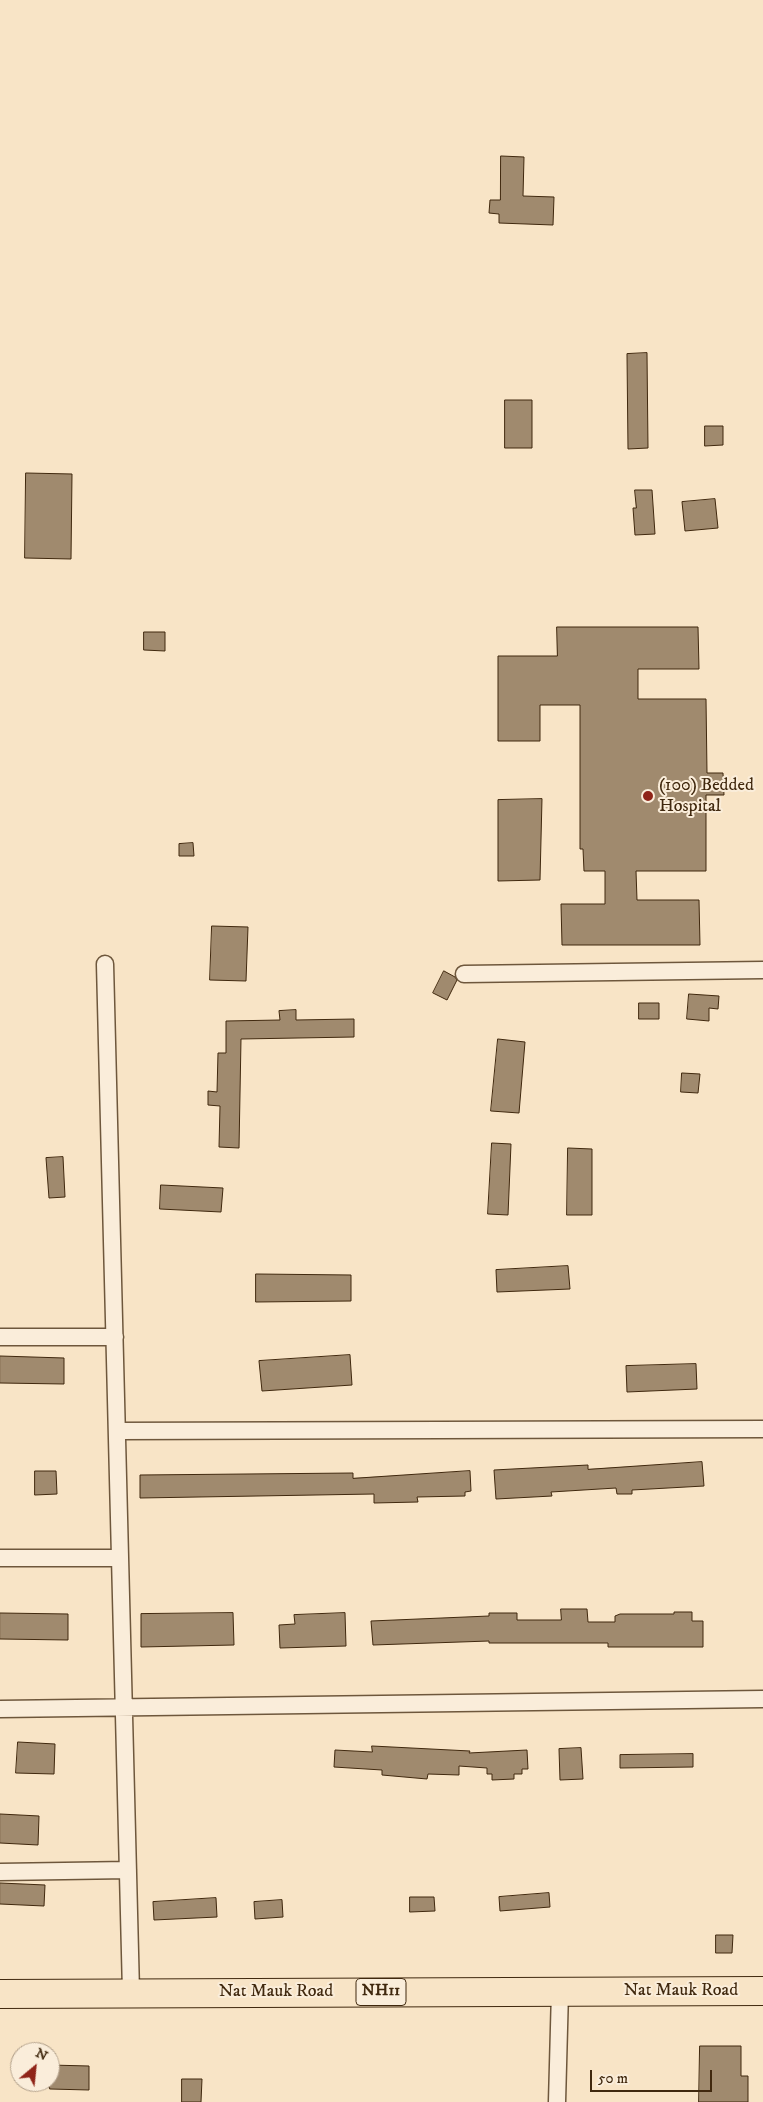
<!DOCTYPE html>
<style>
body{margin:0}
#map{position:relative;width:763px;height:2102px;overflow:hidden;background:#f8e4c6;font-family:"IM FELL DW Pica",serif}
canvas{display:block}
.north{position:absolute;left:10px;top:2042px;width:50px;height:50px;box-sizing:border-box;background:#faedda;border:1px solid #b09e88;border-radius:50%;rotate:28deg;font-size:14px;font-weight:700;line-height:20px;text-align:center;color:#40280e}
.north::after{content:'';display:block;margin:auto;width:18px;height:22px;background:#8f2418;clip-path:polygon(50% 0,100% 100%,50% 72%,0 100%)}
.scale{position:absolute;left:590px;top:2070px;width:122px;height:22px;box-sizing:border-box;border:2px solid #40280e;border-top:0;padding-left:6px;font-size:15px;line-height:18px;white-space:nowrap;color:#40280e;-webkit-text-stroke:4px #faedda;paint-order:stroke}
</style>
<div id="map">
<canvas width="763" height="2102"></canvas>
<div class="north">N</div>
<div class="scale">50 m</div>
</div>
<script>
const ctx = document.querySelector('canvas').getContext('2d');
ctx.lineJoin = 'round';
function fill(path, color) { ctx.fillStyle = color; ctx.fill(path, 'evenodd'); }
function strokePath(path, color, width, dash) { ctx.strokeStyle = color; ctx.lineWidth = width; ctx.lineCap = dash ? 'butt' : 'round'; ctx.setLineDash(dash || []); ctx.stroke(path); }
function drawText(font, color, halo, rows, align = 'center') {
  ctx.font = font + ' "IM FELL DW Pica",serif'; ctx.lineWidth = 4; ctx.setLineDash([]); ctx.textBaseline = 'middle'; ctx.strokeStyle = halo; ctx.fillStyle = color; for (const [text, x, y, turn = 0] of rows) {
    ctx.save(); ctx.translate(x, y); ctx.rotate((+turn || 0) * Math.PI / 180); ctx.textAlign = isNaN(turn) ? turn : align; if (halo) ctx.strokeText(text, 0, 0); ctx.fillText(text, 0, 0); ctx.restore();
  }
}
const building = new Path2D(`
 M 501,156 L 524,157 L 523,196 L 554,197 L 553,225 L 499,223 L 499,214 L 489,213 L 490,200 L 500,200 Z
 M 647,353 L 648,448 L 628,449 L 627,354 Z
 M 505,400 L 532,400 L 532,448 L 505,448 Z
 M 705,426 L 723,426 L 723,445 L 705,446 Z
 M 26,473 L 72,474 L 71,559 L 25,558 Z
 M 635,490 L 652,490 L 655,534 L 635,535 L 633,508 L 636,508 Z
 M 715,499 L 718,528 L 685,531 L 682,502 Z
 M 557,627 L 698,627 L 699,669 L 638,669 L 638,699 L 706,699 L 707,773 L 723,773 L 724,795 L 706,795 L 706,871 L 636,871 L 637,900 L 699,900 L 700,945 L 562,945 L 561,904 L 605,904 L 605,871 L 584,871 L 583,849 L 580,849 L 580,705 L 540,705 L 540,741 L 498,741 L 498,656 L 557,656 Z
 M 144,632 L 165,632 L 165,651 L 144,650 Z
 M 542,799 L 540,880 L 498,881 L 498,800 Z
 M 193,843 L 194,856 L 179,856 L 179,844 Z
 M 212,926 L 248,927 L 246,981 L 210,980 Z
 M 444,971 L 455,977 L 457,980 L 447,1000 L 433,993 Z
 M 689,994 L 719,996 L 718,1009 L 709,1008 L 709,1021 L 687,1019 Z
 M 639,1003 L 659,1003 L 659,1019 L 639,1019 Z
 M 296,1010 L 296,1020 L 354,1019 L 354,1037 L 241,1039 L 239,1148 L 219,1147 L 220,1106 L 208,1105 L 208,1091 L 217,1092 L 218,1053 L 226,1053 L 226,1021 L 280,1020 L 279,1011 Z
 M 498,1039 L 525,1042 L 519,1113 L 491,1111 Z
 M 682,1073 L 700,1074 L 698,1093 L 681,1092 Z
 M 492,1143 L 511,1144 L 508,1215 L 488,1214 Z
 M 568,1148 L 592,1149 L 592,1215 L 567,1215 Z
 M 63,1157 L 65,1197 L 49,1198 L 46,1158 Z
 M 161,1185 L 223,1188 L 221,1212 L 160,1209 Z
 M 568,1266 L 570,1289 L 497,1292 L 496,1270 Z
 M 256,1274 L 351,1275 L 351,1301 L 256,1302 Z
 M 350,1355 L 352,1385 L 262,1391 L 259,1361 Z
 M 0,1356 L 64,1358 L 64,1384 L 0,1383 Z
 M 696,1364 L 697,1389 L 627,1392 L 626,1366 Z
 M 702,1462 L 704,1486 L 632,1490 L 632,1494 L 617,1494 L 616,1488 L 551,1492 L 552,1496 L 496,1499 L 494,1470 L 588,1465 L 588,1469 Z
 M 35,1471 L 56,1471 L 57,1494 L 35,1495 Z
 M 470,1471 L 471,1491 L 465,1492 L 465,1496 L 417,1497 L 418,1502 L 374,1503 L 374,1494 L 140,1498 L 140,1475 L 353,1473 L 353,1478 Z
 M 561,1609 L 587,1609 L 588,1622 L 615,1622 L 615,1616 L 620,1614 L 674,1614 L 674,1612 L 692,1612 L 692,1621 L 703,1621 L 703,1647 L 608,1647 L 608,1643 L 489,1643 L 489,1641 L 373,1645 L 371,1621 L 489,1616 L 489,1613 L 517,1613 L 517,1620 L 561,1620 Z
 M 0,1613 L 68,1614 L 68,1640 L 0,1639 Z
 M 233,1613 L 234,1645 L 141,1647 L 141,1614 Z
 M 345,1613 L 346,1646 L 280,1648 L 279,1625 L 295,1624 L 294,1615 Z
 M 18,1742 L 55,1744 L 54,1774 L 16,1773 Z
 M 372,1746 L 470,1751 L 469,1753 L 527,1750 L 528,1769 L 522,1769 L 522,1774 L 514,1774 L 514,1779 L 492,1780 L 492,1774 L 487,1774 L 487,1768 L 459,1766 L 459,1775 L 428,1774 L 427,1779 L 382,1775 L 382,1770 L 334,1767 L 335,1750 L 372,1752 Z
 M 581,1748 L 583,1779 L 560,1780 L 559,1749 Z
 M 693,1754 L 693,1767 L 620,1768 L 620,1755 Z
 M 0,1814 L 39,1816 L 38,1845 L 0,1843 Z
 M 0,1883 L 45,1885 L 44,1906 L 0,1904 Z
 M 549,1893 L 550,1907 L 500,1911 L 499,1897 Z
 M 410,1897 L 434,1897 L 435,1911 L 410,1912 Z
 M 216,1898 L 217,1917 L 154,1920 L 153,1902 Z
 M 282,1900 L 283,1917 L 255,1919 L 254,1902 Z
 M 716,1935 L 733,1935 L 732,1953 L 716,1953 Z
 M 700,2046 L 741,2046 L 741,2076 L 748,2076 L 748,2102 L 699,2102 Z
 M 50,2065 L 89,2066 L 89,2090 L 50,2089 Z
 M 182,2079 L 202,2079 L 201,2102 L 182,2102 Z`);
fill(building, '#a08a6e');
strokePath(building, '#40280e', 1);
const street = new Path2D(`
 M 105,964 L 131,1992
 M 464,974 L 763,970
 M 0,1337 L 115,1337
 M 117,1431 L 763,1429
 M 0,1558 L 120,1558
 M 0,1709 L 763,1699
 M 0,1872 L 128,1870
 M 557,2102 L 560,1991`);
const highway = new Path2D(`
 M 0,1994 L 763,1991`);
strokePath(street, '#6e573c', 19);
strokePath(highway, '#40280e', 30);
strokePath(street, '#faedda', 16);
strokePath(highway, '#f8e4c6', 28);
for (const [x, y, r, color] of [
 [648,796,6,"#8f2418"]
]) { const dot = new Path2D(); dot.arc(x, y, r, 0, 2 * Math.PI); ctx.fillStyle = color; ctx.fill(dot); strokePath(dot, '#faedda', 2); }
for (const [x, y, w] of [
 [381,1992,50]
]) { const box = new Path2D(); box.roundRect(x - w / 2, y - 13.5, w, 27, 4); ctx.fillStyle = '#faedda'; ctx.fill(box); strokePath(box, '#40280e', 1); }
drawText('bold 16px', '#40280e', null, [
 ["NH11",381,1992]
]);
drawText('18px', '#40280e', '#faedda', [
 ["(100) Bedded",659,786],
 ["Hospital",659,807]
], 'left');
drawText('18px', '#40280e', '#faedda', [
 ["Nat Mauk Road",681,1991],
 ["Nat Mauk Road",276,1992]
]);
</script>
